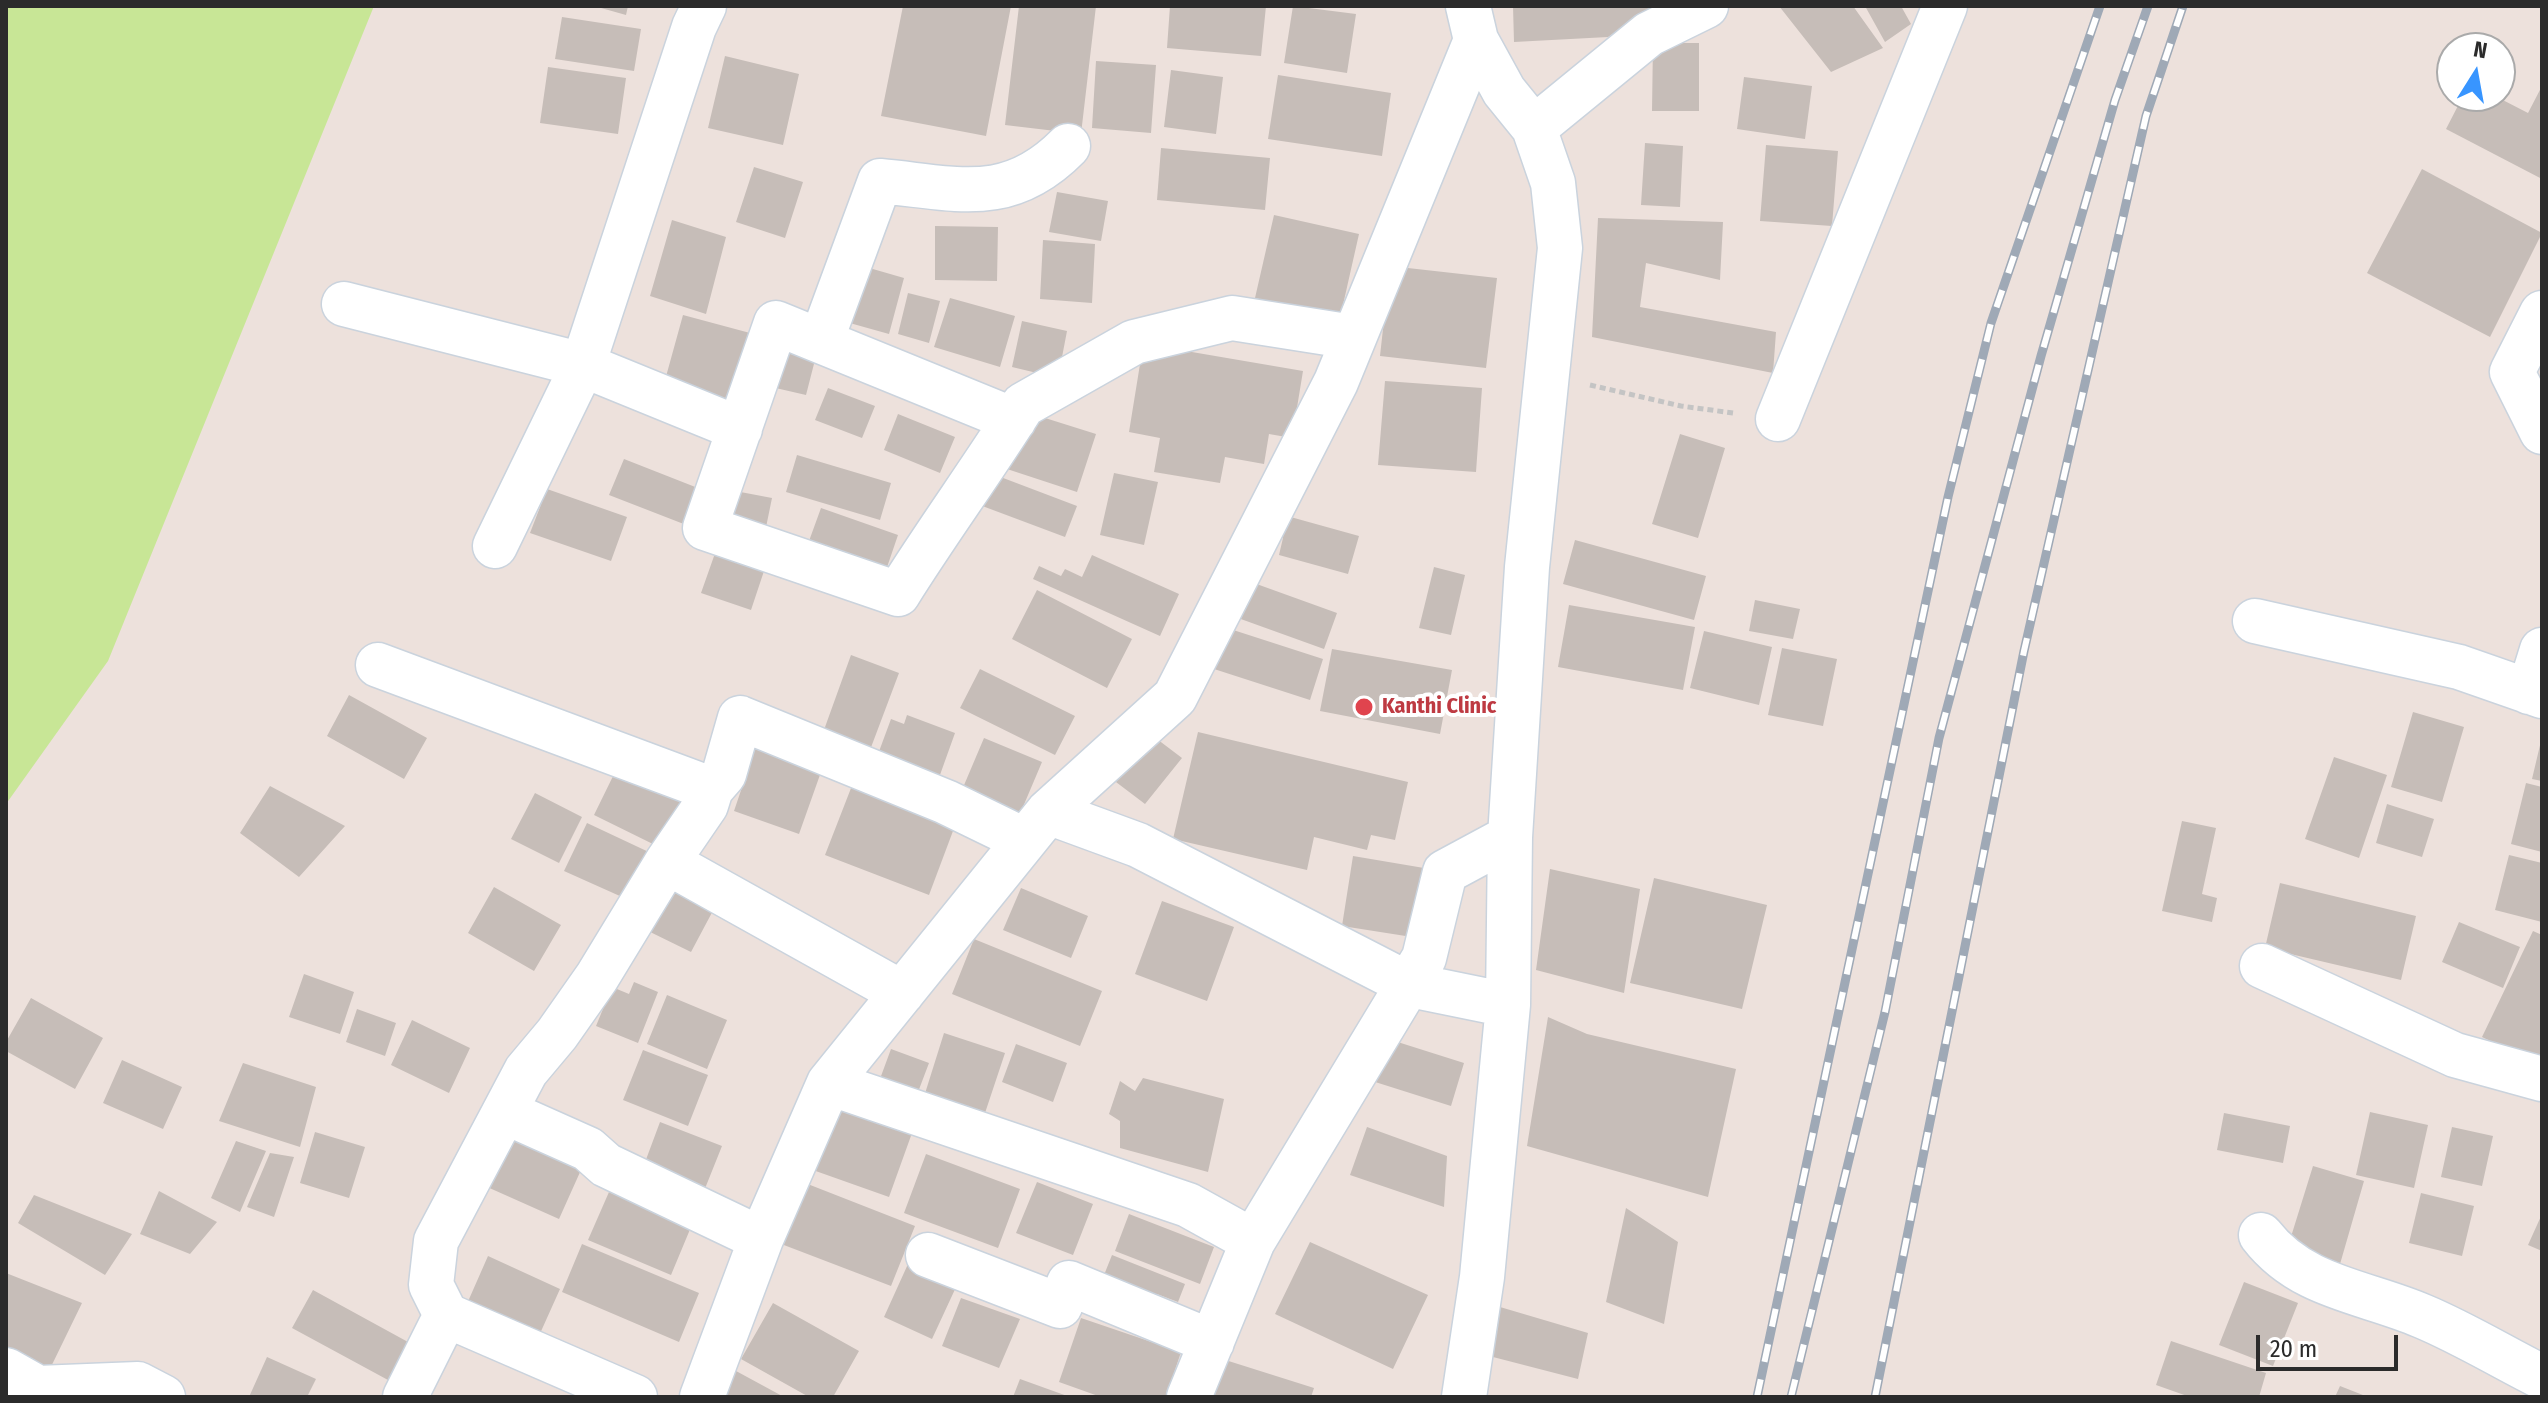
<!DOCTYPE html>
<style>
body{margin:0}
#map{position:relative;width:2548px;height:1403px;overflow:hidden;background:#ede1dc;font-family:"Fira Sans Condensed",sans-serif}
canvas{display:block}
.frame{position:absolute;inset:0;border:8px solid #2b2b2b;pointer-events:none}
.north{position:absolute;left:2436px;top:32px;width:80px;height:80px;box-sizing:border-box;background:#fff;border:2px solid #aaa;border-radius:50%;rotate:11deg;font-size:22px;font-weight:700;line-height:32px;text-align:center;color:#2b2b2b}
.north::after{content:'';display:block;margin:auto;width:28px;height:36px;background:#3895ff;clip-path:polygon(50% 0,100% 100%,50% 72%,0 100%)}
.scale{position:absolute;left:2256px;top:1335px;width:142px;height:36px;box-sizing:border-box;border:4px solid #2b2b2b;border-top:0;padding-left:10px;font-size:24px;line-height:28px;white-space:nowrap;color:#2b2b2b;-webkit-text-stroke:6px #fff;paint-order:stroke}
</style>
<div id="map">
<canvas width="2548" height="1403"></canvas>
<div class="frame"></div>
<div class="north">N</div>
<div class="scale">20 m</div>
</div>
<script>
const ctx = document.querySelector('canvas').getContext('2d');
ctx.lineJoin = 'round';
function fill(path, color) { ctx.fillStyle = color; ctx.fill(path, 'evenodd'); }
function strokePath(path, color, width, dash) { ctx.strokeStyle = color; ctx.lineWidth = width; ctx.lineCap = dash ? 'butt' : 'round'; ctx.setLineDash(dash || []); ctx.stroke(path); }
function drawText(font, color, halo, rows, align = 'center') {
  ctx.font = font + ' "Fira Sans Condensed",sans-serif'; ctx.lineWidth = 8; ctx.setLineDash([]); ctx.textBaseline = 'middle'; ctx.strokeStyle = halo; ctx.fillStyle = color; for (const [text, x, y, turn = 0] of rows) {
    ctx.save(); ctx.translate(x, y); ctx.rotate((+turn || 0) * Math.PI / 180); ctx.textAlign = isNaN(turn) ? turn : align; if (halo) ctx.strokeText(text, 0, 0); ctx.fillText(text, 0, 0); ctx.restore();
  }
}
fill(new Path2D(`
 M 6,6 L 374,6 L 108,661 L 6,804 Z`), '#c8e696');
fill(new Path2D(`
 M 594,6 L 628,6 L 626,15 Z
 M 903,6 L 1011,6 L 986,136 L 881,116 Z
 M 1019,6 L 1096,6 L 1081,134 L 1005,125 Z
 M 1170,6 L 1266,6 L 1261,56 L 1167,48 Z
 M 1293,6 L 1356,14 L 1347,73 L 1284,63 Z
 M 1513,6 L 1658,6 L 1608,37 L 1514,42 Z
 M 1779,6 L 1853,6 L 1883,48 L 1831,72 Z
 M 1865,6 L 1901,6 L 1911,24 L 1885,42 Z
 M 562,17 L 641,29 L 634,71 L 555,59 Z
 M 1653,43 L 1699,43 L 1699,111 L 1652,111 Z
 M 725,56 L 799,74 L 783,145 L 708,128 Z
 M 1096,61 L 1156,65 L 1151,133 L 1092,128 Z
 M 548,67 L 626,78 L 618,134 L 540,123 Z
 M 1171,70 L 1223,77 L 1216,134 L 1164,127 Z
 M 1278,75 L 1391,93 L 1382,156 L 1268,139 Z
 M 1744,77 L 1812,86 L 1805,139 L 1737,129 Z
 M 2542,86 L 2542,179 L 2446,129 L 2463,96 L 2495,96 L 2528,113 Z
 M 1645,143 L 1683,146 L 1680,207 L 1641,205 Z
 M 1766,145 L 1838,151 L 1832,226 L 1760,221 Z
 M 1161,148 L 1270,158 L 1265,210 L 1157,200 Z
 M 754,167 L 803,182 L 785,238 L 736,222 Z
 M 2422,169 L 2542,233 L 2490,337 L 2367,273 Z
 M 1057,192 L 1108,201 L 1101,241 L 1049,232 Z
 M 1274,215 L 1359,234 L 1340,318 L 1255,298 Z
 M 1598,218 L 1723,222 L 1720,280 L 1646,263 L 1640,307 L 1776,332 L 1773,373 L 1592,337 Z
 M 672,220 L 726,237 L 706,314 L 650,296 Z
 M 935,226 L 998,227 L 997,281 L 935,280 Z
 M 1043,240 L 1095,244 L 1092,303 L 1040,299 Z
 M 859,265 L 904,278 L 889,334 L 839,320 Z
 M 1390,266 L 1497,278 L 1486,368 L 1380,356 Z
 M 908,293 L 940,301 L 929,343 L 898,334 Z
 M 950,298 L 1015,316 L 1000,367 L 934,347 Z
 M 683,315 L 750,333 L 730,409 L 662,391 Z
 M 1022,321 L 1067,331 L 1058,378 L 1012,367 Z
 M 775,350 L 815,360 L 806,395 L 767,386 Z
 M 1186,351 L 1303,371 L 1292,438 L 1269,434 L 1264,464 L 1225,457 L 1220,483 L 1154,472 L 1160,438 L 1129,432 L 1141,358 Z
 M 1385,381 L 1482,388 L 1476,472 L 1378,465 Z
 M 828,388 L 875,406 L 862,438 L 815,420 Z
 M 1026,412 L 1096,434 L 1077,492 L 1007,469 Z
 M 898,414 L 955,437 L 940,473 L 884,450 Z
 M 1680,434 L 1725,448 L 1698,538 L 1652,524 Z
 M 797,455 L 891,483 L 880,520 L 786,492 Z
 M 624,459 L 708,492 L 694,528 L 609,495 Z
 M 990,473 L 1077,506 L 1065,537 L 977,504 Z
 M 1114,473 L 1158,482 L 1144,545 L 1100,535 Z
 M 547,489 L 627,517 L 611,561 L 530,533 Z
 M 730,490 L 772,498 L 764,537 L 722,528 Z
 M 821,508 L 898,535 L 883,579 L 805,552 Z
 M 1287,516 L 1359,536 L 1348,574 L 1279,555 L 1283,538 L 1275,532 Z
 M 1575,540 L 1706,576 L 1694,620 L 1563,584 Z
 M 719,542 L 768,559 L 751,610 L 701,593 Z
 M 1092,555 L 1179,594 L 1160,636 L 1033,579 L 1039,566 L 1061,576 L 1065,569 L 1082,577 Z
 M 1434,567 L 1465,575 L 1451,635 L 1419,628 Z
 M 1251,582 L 1337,613 L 1324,649 L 1238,618 Z
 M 1037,590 L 1132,639 L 1107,688 L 1012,639 Z
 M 1755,600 L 1800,609 L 1793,639 L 1749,631 Z
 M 1569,605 L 1695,627 L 1683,690 L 1558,667 Z
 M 1227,628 L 1323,659 L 1310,700 L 1214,669 Z
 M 1704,631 L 1772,647 L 1759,705 L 1690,688 Z
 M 1782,648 L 1837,659 L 1823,726 L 1768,715 Z
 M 1332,649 L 1452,670 L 1440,734 L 1320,711 Z
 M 851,655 L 899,673 L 867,758 L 820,741 Z
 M 980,669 L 1075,716 L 1055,755 L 960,708 Z
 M 349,695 L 427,738 L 404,779 L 327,736 Z
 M 2413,712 L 2464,727 L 2442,802 L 2391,787 Z
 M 907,715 L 955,733 L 936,786 L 874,765 L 891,719 L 904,724 Z
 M 1198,732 L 1408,782 L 1395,840 L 1371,835 L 1367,850 L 1314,837 L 1307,870 L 1173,839 Z
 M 1149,733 L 1182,758 L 1145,804 L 1112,779 Z
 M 984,738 L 1042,762 L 1017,821 L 959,797 Z
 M 2541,741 L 2542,741 L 2542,781 L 2532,779 Z
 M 755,749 L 821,772 L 799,834 L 734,811 Z
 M 2334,757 L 2387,775 L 2359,858 L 2305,839 Z
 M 617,768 L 684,799 L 661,848 L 594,815 Z
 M 853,783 L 956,823 L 929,895 L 825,855 Z
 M 2526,783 L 2542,787 L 2542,852 L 2511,844 Z
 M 270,786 L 345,826 L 299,877 L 240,833 Z
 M 535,793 L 582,817 L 559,863 L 511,839 Z
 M 2387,804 L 2434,819 L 2422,857 L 2376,843 Z
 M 2182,821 L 2216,828 L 2202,894 L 2217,898 L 2212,922 L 2162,911 Z
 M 587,823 L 653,854 L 631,901 L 564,871 Z
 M 2509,855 L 2542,863 L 2542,922 L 2495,910 Z
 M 1353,856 L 1424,868 L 1412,937 L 1342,926 Z
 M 1550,869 L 1640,889 L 1624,993 L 1536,970 Z
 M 1654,878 L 1767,905 L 1742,1009 L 1630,983 Z
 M 668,880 L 716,905 L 691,952 L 642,928 Z
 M 2280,883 L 2416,916 L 2401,980 L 2265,948 Z
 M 494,887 L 561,925 L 534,971 L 468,933 Z
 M 1021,888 L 1088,916 L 1071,958 L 1003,930 Z
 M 1162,901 L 1234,927 L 1207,1001 L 1135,974 Z
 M 2459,922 L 2520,947 L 2503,988 L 2442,962 Z
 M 2533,931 L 2542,935 L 2542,1066 L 2482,1037 Z
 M 974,939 L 1102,991 L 1080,1046 L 952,994 Z
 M 304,974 L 354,992 L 340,1034 L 289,1017 Z
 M 634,982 L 658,992 L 638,1043 L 596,1026 L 612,987 L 629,994 Z
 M 667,995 L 727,1020 L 707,1069 L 647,1044 Z
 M 31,998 L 103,1038 L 75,1089 L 6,1051 L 6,1042 Z
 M 357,1009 L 396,1023 L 385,1056 L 346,1042 Z
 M 1548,1017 L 1587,1034 L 1736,1069 L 1708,1197 L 1527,1146 Z
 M 412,1020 L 470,1048 L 449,1093 L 391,1065 Z
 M 944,1033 L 1005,1053 L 982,1122 L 922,1103 Z
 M 1385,1038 L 1464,1063 L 1451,1106 L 1372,1081 Z
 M 1016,1044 L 1067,1063 L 1053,1102 L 1002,1082 Z
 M 891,1049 L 929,1063 L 915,1100 L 877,1087 Z
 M 643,1050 L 708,1075 L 688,1126 L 623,1100 Z
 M 122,1060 L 182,1087 L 163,1129 L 103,1103 Z
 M 243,1063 L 316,1087 L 300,1147 L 219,1121 Z
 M 1143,1078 L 1224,1099 L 1208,1172 L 1120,1148 L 1120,1121 L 1109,1114 L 1120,1081 L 1135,1091 Z
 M 833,1105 L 912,1133 L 889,1197 L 810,1169 Z
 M 2370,1112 L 2428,1125 L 2414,1188 L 2356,1175 Z
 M 2224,1113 L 2290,1126 L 2283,1163 L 2217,1150 Z
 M 660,1122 L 722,1146 L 702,1196 L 641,1173 Z
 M 502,1124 L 585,1161 L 559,1219 L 476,1182 Z
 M 1367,1127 L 1447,1156 L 1444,1207 L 1350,1175 Z
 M 2452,1127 L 2493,1136 L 2482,1186 L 2441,1177 Z
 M 315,1132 L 365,1147 L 349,1198 L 300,1183 Z
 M 236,1141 L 266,1151 L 240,1212 L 211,1198 Z
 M 270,1153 L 294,1157 L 274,1217 L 247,1207 Z
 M 926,1154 L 1020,1189 L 998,1248 L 904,1213 Z
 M 2313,1166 L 2364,1181 L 2338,1271 L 2285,1256 Z
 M 800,1181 L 915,1226 L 891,1286 L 776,1242 Z
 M 1037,1182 L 1093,1204 L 1073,1255 L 1016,1233 Z
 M 159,1191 L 217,1222 L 190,1254 L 140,1234 Z
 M 609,1192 L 691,1227 L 671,1275 L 588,1240 Z
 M 2421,1193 L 2474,1206 L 2462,1256 L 2409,1243 Z
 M 34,1195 L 132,1234 L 105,1275 L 18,1223 Z
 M 1626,1208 L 1678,1242 L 1664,1324 L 1606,1302 Z
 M 1129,1214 L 1214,1247 L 1200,1284 L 1115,1251 Z
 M 2542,1214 L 2542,1251 L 2528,1245 Z
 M 1310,1242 L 1428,1295 L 1393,1369 L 1275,1314 Z
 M 582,1244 L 699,1293 L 679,1342 L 562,1292 Z
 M 1112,1255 L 1185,1284 L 1178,1302 L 1157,1294 L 1153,1307 L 1100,1285 Z
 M 488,1256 L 560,1289 L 538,1338 L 466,1306 Z
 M 908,1264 L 957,1285 L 932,1339 L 884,1317 Z
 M 6,1273 L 82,1303 L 47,1375 L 6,1357 Z
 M 2244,1282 L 2298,1303 L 2273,1366 L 2219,1345 Z
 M 313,1290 L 408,1342 L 388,1380 L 292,1328 Z
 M 961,1298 L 1020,1319 L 999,1368 L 942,1346 Z
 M 773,1303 L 859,1351 L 833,1397 L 809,1397 L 741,1359 Z
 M 1500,1307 L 1588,1333 L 1578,1379 L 1493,1357 Z
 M 1081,1318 L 1181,1352 L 1166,1397 L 1101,1397 L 1059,1382 Z
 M 2171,1341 L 2266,1373 L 2259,1397 L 2190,1397 L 2156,1385 Z
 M 267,1357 L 316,1379 L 307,1397 L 249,1397 Z
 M 1219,1358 L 1314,1388 L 1311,1397 L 1206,1397 Z
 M 725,1365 L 784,1397 L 711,1397 Z
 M 1020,1379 L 1070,1397 L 1013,1397 Z
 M 2340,1386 L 2368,1397 L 2335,1397 Z`), '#c6bdb8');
const minor = new Path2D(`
 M 1534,128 L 1649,34 L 1706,6
 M 344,304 L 583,365 L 740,429
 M 2542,313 L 2512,372 L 2542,432
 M 821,341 L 880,181 C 956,188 1008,207 1068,146
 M 1778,419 L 1945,6
 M 1014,420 L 776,323 L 705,528 L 898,594 C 938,530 983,469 1023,405 L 1134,342 L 1232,318 L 1353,337
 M 495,546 L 583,365 L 694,27 L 704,6
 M 2255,621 L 2459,667 L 2542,696
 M 378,665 L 711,789
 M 2529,692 L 2542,650
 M 1048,812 L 1138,845 L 1410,985 L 1508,1005
 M 667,862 L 902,993
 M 2262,966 L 2455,1055 L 2542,1079
 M 829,1083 L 1188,1205 L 1253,1241
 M 505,1112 L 588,1149 L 606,1165 L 761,1239
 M 2261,1235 C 2302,1288 2364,1291 2422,1316 C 2463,1333 2502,1357 2542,1377
 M 928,1255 L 1060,1306 L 1069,1283 L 1212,1342
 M 446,1315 L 635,1397
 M 6,1370 L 38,1388 L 138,1384 L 163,1397
 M 405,1397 L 446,1315 L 431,1285 L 436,1241 L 526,1071 L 557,1034 L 597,977 L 667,862 L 706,805 L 711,789 L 724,774 L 740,718 L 946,802 L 1024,840
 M 702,1397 L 761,1239 L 829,1083 L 1048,812 L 1175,697 L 1336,382 L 1476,40
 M 1189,1397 L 1253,1241 L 1424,958 L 1445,872 L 1510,837
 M 1464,1397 L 1482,1277 L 1508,1005 L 1510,837 L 1527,567 L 1560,248 L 1553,183 L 1534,128 L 1504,91 L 1476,40 L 1468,6`);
strokePath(minor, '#cad3dd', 47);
strokePath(new Path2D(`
 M 1590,385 L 1681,406 L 1733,413`), '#c4c4c4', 5, [6, 4]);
strokePath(minor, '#fff', 44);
const rail = new Path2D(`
 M 1757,1397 L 1948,497 L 1991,323 L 2100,6
 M 1791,1397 L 1885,1012 L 1939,738 L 2041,356 L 2115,100 L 2148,6
 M 1875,1397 L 2024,651 L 2146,116 L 2183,6`);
strokePath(rail, '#9fa9b6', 9);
strokePath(rail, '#fff', 6, [18]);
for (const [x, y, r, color] of [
 [1364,707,10,"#e0444e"]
]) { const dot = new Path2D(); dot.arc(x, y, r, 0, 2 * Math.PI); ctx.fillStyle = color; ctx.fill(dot); strokePath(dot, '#fff', 3); }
drawText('bold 22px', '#be3a42', '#fff', [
 ["Kanthi Clinic",1382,707]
], 'left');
</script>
